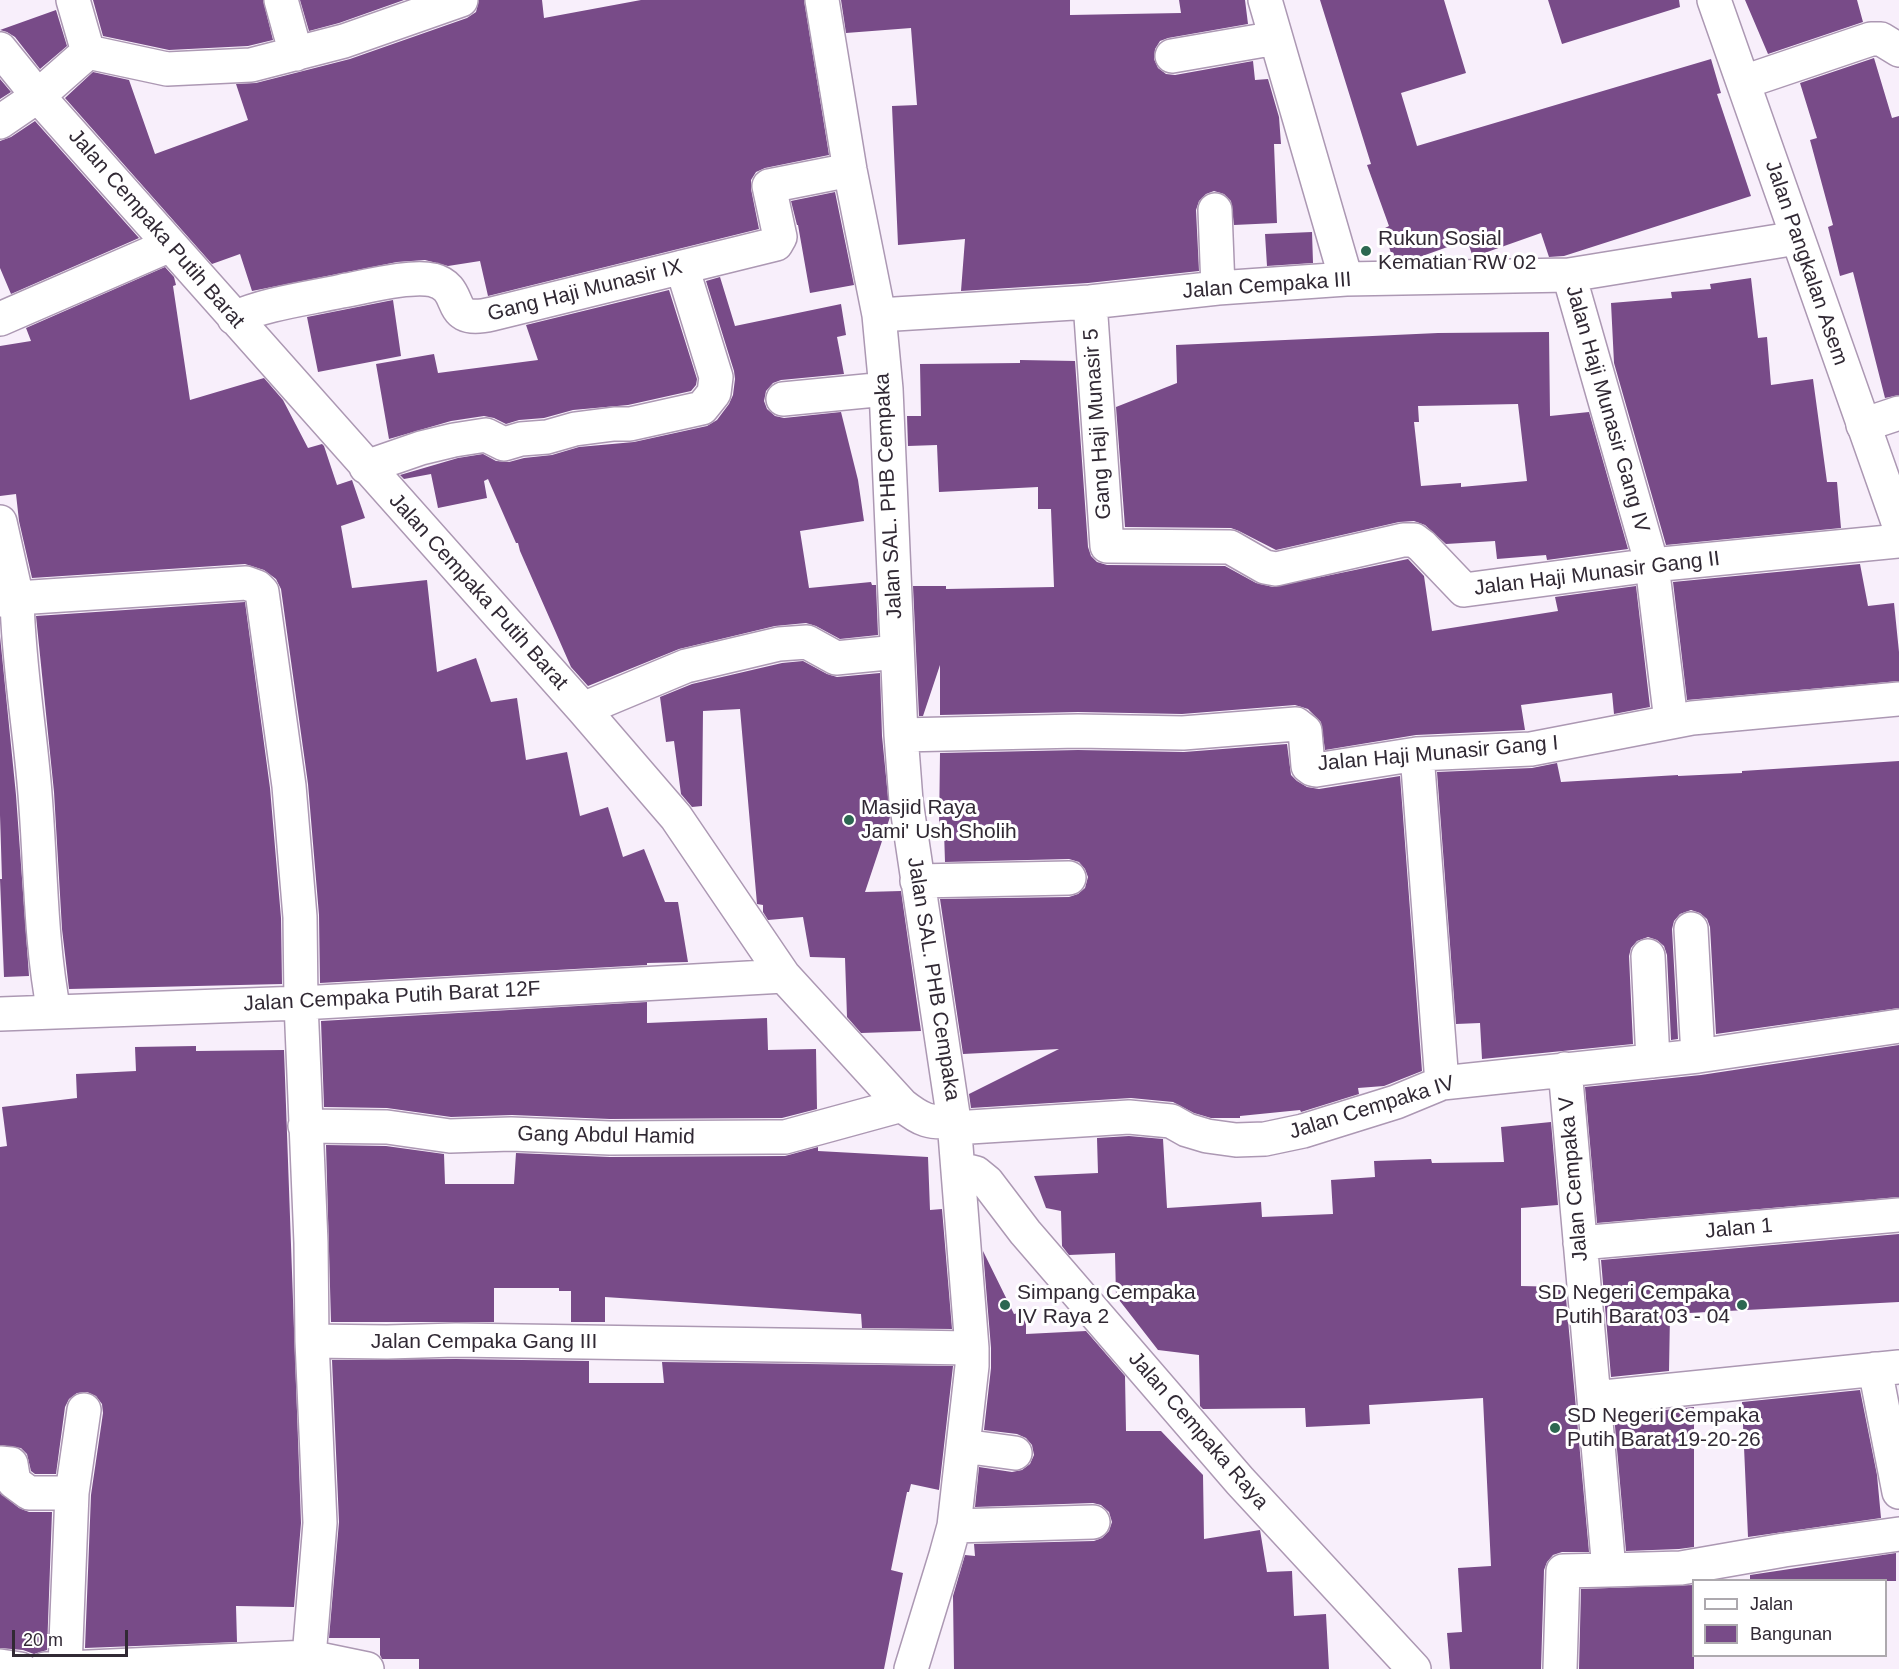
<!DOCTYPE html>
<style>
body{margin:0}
#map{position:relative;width:1899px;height:1669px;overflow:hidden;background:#f8effb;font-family:Helvetica,sans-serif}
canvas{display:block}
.legend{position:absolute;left:1692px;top:1579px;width:195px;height:78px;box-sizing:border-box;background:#fff;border:2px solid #ada9ae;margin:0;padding:8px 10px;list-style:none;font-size:18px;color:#312934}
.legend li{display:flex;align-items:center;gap:12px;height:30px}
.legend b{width:30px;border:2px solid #ada9ae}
.scale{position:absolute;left:12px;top:1630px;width:116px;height:27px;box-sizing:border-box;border:3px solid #312934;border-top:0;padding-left:8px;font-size:18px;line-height:21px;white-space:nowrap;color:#312934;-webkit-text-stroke:4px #fff;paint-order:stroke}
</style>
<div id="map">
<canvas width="1899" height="1669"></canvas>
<ul class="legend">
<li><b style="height:8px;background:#fff"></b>Jalan</li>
<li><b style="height:16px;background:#784b88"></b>Bangunan</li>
</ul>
<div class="scale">20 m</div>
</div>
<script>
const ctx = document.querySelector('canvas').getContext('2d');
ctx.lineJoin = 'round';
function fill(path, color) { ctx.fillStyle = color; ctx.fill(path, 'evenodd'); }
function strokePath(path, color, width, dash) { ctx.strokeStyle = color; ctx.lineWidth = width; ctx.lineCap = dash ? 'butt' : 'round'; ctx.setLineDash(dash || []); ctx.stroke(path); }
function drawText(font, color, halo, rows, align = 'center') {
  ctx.font = font + ' Helvetica,sans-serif'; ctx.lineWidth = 6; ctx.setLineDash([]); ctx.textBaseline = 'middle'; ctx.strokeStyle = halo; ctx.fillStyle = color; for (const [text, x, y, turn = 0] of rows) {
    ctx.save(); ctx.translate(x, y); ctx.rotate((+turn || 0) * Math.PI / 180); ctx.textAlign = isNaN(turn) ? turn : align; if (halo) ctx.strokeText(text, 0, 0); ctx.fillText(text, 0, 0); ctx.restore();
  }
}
fill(new Path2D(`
 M 93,0 L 263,0 L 273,40 L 248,46 L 169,50 L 103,36 Z
 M 300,0 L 404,0 L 339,23 L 309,31 Z
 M 479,0 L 542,0 L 544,18 L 641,0 L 804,0 L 829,155 L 765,168 L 756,172 L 751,180 L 751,189 L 759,229 L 488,296 L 480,261 L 448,266 L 425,260 L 397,262 L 252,291 L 240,254 L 212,264 L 65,98 L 93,72 L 129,80 L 155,154 L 248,120 L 236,84 L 256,83 L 350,59 L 467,18 L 476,12 Z
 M 841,0 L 1070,0 L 1070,15 L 1181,13 L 1179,0 L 1245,0 L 1248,24 L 1168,38 L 1160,41 L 1155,49 L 1154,59 L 1158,68 L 1166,74 L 1175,75 L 1253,61 L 1255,80 L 1268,79 L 1279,117 L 1281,144 L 1274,144 L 1277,223 L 1234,225 L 1231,201 L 1224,194 L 1214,191 L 1206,194 L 1199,201 L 1196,210 L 1199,271 L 1088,283 L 961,291 L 965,239 L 898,245 L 892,106 L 917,105 L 911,28 L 846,33 Z
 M 1320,0 L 1444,0 L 1466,73 L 1401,93 L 1417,146 L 1711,59 L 1721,93 L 1717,94 L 1751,196 L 1564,256 L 1549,257 L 1541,233 L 1473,257 L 1467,240 L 1414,259 L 1393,259 L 1383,229 L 1389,226 L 1367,165 L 1371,164 Z
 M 1548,0 L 1679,0 L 1680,7 L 1562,44 Z
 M 1745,0 L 1857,0 L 1863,22 L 1768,54 Z
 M 56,10 L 67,46 L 40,69 L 15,37 L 7,32 L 0,30 Z
 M 1874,58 L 1892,118 L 1899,116 L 1899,395 L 1885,398 L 1853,272 L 1840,276 L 1828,227 L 1833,225 L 1810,140 L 1817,138 L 1800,83 Z
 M 0,79 L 11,92 L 0,99 Z
 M 35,121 L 139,238 L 11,294 L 0,268 L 0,141 L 11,137 Z
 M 835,192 L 854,285 L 810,293 L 798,225 L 797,225 L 791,201 Z
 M 1312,232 L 1313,263 L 1267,266 L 1265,234 Z
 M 165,267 L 174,277 L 176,285 L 173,286 L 190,400 L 264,378 L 283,400 L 308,448 L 322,444 L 324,446 L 337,485 L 352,480 L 365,518 L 341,526 L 352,588 L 427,580 L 437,672 L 476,658 L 491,702 L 517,698 L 526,760 L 567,752 L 580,816 L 608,807 L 623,857 L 644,849 L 665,902 L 678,902 L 688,962 L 647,963 L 647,965 L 320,983 L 319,915 L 308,784 L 281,589 L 276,579 L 264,570 L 245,564 L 32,578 L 19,521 L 16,494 L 0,496 L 0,346 L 31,341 L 26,328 Z
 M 720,277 L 735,326 L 841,304 L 846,335 L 837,337 L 844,374 L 781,380 L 773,383 L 766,391 L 764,401 L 767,409 L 775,416 L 784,418 L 841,412 L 858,480 L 864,521 L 800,531 L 809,588 L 871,582 L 872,585 L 876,585 L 878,635 L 840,639 L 816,626 L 806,623 L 775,626 L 679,649 L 588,686 L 571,667 L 520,551 L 518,543 L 516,543 L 488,479 L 484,481 L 487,498 L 438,508 L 431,474 L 404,479 L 400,475 L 458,458 L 483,454 L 496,461 L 509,462 L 524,458 L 552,455 L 579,447 L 634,442 L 707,426 L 717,420 L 729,404 L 733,395 L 735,379 L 734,371 L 706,281 Z
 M 1751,278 L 1758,338 L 1767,337 L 1771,385 L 1813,379 L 1827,482 L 1837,482 L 1841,528 L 1666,545 L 1614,363 L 1611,303 L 1672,298 L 1671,292 L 1711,289 L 1710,284 Z
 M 669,290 L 697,379 L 696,385 L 691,391 L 628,405 L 573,410 L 544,418 L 519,420 L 506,424 L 494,418 L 484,416 L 451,421 L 389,439 L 376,364 L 434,354 L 438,373 L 538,360 L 526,325 Z
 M 393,300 L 401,356 L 318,372 L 307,317 Z
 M 1549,332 L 1550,416 L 1589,412 L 1628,549 L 1547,560 L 1546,555 L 1497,559 L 1495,541 L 1446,544 L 1425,525 L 1414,521 L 1399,522 L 1276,550 L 1239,531 L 1231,528 L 1125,527 L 1116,407 L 1177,383 L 1176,345 L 1438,333 ZM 1518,404 L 1527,481 L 1461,487 L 1461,483 L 1421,486 L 1414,422 L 1419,422 L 1418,406 Z
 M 1020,360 L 1075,361 L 1088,547 L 1091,556 L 1097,562 L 1107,565 L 1225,566 L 1256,583 L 1273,587 L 1408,559 L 1424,576 L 1432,631 L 1558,611 L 1555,597 L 1636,586 L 1650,707 L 1614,714 L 1612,693 L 1521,705 L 1525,730 L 1416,735 L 1325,750 L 1321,722 L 1308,709 L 1295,705 L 1182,714 L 1078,712 L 940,715 L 940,665 L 923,716 L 919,716 L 913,586 L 946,586 L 946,589 L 1054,587 L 1051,509 L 1038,509 L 1038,487 L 939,492 L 937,445 L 908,446 L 907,416 L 921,416 L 920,364 L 1020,363 Z
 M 1860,564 L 1868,606 L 1894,603 L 1899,652 L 1899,681 L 1687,700 L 1673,582 Z
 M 245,602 L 270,788 L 281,918 L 282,984 L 69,989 L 62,929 L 54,792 L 36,616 Z
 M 0,636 L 16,795 L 29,976 L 4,977 L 0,879 L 2,879 L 0,815 Z
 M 803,661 L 827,674 L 837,677 L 880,673 L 882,736 L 890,817 L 865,892 L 901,891 L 921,1031 L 861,1033 L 847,1017 L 845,958 L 810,957 L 803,917 L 768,920 L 763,912 L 763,905 L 757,904 L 740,709 L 703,711 L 702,806 L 692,807 L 681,794 L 674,741 L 666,742 L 660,697 L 692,684 L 782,663 Z
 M 1287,744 L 1291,775 L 1297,781 L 1307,787 L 1319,789 L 1400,776 L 1422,1071 L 1384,1086 L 1358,1088 L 1359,1094 L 1301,1112 L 1300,1110 L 1240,1116 L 1240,1118 L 1211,1118 L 1194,1113 L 1173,1102 L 1131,1098 L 971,1108 L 969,1094 L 1059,1049 L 963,1054 L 940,899 L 1069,897 L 1078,894 L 1085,888 L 1088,877 L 1085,869 L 1079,862 L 1069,859 L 945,862 L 944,831 L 939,831 L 940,753 L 1078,750 L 1184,752 Z
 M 1899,761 L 1899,1008 L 1716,1034 L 1710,927 L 1707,919 L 1700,913 L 1691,910 L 1680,914 L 1674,921 L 1672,929 L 1678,1039 L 1671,1040 L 1667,955 L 1664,946 L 1657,940 L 1648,937 L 1637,941 L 1631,948 L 1629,956 L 1633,1044 L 1482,1059 L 1480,1023 L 1456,1024 L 1437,772 L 1532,768 L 1557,763 L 1561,782 L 1678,775 L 1678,776 L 1742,773 L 1742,771 Z
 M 647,1002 L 647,1023 L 767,1018 L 768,1050 L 816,1049 L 817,1109 L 782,1118 L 610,1119 L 512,1115 L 451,1117 L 387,1108 L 324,1107 L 321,1021 Z
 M 1899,1045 L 1899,1197 L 1597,1223 L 1585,1087 L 1701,1075 Z
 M 196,1046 L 196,1051 L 284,1050 L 301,1523 L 294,1607 L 236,1606 L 237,1642 L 85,1648 L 91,1495 L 103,1413 L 102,1404 L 96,1396 L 87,1392 L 77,1393 L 69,1399 L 65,1407 L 56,1474 L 35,1474 L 31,1471 L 27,1454 L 21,1448 L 0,1445 L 0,1147 L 7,1146 L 2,1107 L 77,1098 L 76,1074 L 136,1071 L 135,1047 Z
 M 1551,1122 L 1558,1205 L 1521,1208 L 1521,1286 L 1565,1287 L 1589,1552 L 1562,1552 L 1553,1555 L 1547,1562 L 1544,1570 L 1541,1669 L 1450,1669 L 1447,1633 L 1462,1632 L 1458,1568 L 1491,1566 L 1483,1398 L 1369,1405 L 1370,1424 L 1306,1427 L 1305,1408 L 1203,1409 L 1200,1406 L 1199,1355 L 1158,1350 L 1116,1296 L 1115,1253 L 1069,1255 L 1062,1246 L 1061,1211 L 1046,1208 L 1034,1176 L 1098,1173 L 1097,1138 L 1129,1136 L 1163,1139 L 1167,1208 L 1261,1202 L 1262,1217 L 1333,1214 L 1331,1180 L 1375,1177 L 1374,1161 L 1431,1159 L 1432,1163 L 1504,1162 L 1501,1127 Z
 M 326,1145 L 386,1146 L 444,1154 L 445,1184 L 514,1184 L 516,1153 L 610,1157 L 785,1156 L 818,1147 L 818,1151 L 928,1157 L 930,1210 L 942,1209 L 952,1329 L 862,1328 L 861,1314 L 605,1297 L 605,1322 L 571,1322 L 571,1291 L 559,1291 L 559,1288 L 494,1288 L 494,1322 L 331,1322 Z
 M 1899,1234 L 1899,1302 L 1670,1314 L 1669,1371 L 1611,1377 L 1601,1260 Z
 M 983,1251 L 1014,1314 L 1026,1311 L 1026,1334 L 1086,1331 L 1125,1376 L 1126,1431 L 1161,1431 L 1203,1475 L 1204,1539 L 1260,1530 L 1267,1572 L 1292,1571 L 1294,1616 L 1326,1614 L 1329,1669 L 954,1669 L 953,1596 L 965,1555 L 975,1556 L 974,1544 L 1094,1541 L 1102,1538 L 1109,1531 L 1112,1522 L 1109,1512 L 1101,1505 L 1093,1503 L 975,1507 L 979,1467 L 1012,1472 L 1022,1470 L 1030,1464 L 1034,1455 L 1032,1445 L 1026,1438 L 1017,1434 L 984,1430 L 991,1368 L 991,1348 Z
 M 456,1359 L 589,1361 L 589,1383 L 664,1383 L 662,1362 L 953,1366 L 939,1490 L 911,1484 L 909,1492 L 907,1492 L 891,1570 L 903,1573 L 884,1669 L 419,1669 L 419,1659 L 382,1659 L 380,1655 L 380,1638 L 329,1638 L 339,1522 L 332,1360 Z
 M 1860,1390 L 1877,1475 L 1881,1518 L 1748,1537 L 1742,1402 Z
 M 1694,1407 L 1694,1547 L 1679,1549 L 1626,1551 L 1614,1415 Z
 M 0,1493 L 19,1508 L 29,1512 L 52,1512 L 47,1650 L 34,1654 L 23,1650 L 0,1648 Z
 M 1896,1553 L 1896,1581 L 1750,1581 L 1750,1575 Z
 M 1694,1585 L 1694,1669 L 1579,1669 L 1581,1589 Z`), '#784b88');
const street = new Path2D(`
 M 281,0 L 296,54
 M 822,0 L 850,170 L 879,315 L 886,389 L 901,735 L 906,801 L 954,1121 L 972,1348 L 972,1366 L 954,1526 L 946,1555 L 911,1669
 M 1265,0 L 1346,279
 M 0,49 L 38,96 L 583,709 L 676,817 L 784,976 L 902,1105 C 921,1120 930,1124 954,1121
 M 88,52 L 167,69 L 251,65 L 344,41 L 461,0
 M 1172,56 L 1276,38
 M 1744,82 L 1871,39 L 1881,39 L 1899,50
 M 0,122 L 38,96 L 88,52 L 73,0
 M 1215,210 L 1218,288
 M 1569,275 L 1652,565 L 1671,721
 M 1090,302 L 1107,546 L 1230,547 L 1265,567 L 1276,569 L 1403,540 L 1414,540 L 1422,546 L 1464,590 L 1652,565 L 1899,541
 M 879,315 L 1090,302 L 1218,288 L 1346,279 L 1569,275 L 1797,238
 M 234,318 C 268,303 306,299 342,291 C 365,287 410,275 433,280 C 467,289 442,326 492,314 L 776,244 L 780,237 L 769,186 L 850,170
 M 0,319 L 170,245
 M 783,399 L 886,389
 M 1863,425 L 1899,413
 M 366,467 L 421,448 L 454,440 L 486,435 L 504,444 L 521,439 L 547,437 L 575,429 L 614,424 L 630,424 L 702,408 L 714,393 L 716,377 L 682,267
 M 0,522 L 17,598 L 0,600
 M 583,709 L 686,666 L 779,644 L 807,642 L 836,658 L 897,652
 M 901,735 L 1078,731 L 1183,733 L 1296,724 L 1305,731 L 1308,766 L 1312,769 L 1316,770 L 1417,754 L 1531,749 L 1692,718 L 1899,699
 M 1417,754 L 1442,1083
 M 917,881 L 1069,878
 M 1691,929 L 1698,1056
 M 1648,956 L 1653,1061
 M 54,1012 C 40,940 41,866 35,794 C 30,728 18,663 17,598 L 246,583 L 257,587 L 262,592 L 289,786 L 300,917 L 301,1003 L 311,1243 L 312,1341 L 320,1523 L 309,1657
 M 0,1014 L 301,1003 L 784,976
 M 1565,1069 L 1609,1570 L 1681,1568 L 1784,1550 L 1899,1534
 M 305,1126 L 387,1127 L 450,1136 L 511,1134 L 610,1138 L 769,1137 L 785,1137 L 902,1105
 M 954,1128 L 1129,1117 L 1171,1121 L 1187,1130 L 1207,1136 L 1236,1140 L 1265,1139 L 1303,1131 L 1396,1102 L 1442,1083 L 1698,1056 L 1899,1026
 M 960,1169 L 976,1173 L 987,1182 L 1025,1232 L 1240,1481 L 1414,1669
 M 1580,1243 L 1899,1215
 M 312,1341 L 387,1342 L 456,1340 L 972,1348
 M 1875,1369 L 1899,1492
 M 1594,1398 L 1899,1367
 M 963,1446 L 1015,1453
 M 0,1463 L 11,1464 L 14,1482 L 29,1493 L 72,1493
 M 954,1526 L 1093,1522
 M 0,1666 L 20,1669
 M 65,1667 L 72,1493 L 84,1410
 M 45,1669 L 309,1657 L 367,1669
 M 1560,1669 L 1563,1571 L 1609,1570`);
const secondary = new Path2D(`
 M 1714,0 L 1899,525`);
strokePath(street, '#ac98b3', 36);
strokePath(secondary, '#ac98b3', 36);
strokePath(street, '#fff', 33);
strokePath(secondary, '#fff', 33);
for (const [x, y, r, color] of [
 [1366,251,6,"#2c6751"],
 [849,820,6,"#2c6751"],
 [1005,1305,6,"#2c6751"],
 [1742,1305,6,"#2c6751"],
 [1555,1428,6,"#2c6751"]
]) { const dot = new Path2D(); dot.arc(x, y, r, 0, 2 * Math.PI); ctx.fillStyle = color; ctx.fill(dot); strokePath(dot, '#fff', 2); }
drawText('21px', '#312934', '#fff', [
 ["Jalan Cempaka Putih Barat",156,229,49],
 ["Jalan Pangkalan Asem",1806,263,71],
 ["Jalan Cempaka III",1267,286,-4],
 ["Gang Haji Munasir IX",585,291,-14],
 ["Jalan Haji Munasir Gang IV",1607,409,74],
 ["Gang Haji Munasir 5",1098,424,-94],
 ["Jalan SAL. PHB Cempaka",889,496,-93],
 ["Jalan Haji Munasir Gang II",1597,574,-7],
 ["Jalan Cempaka Putih Barat",478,592,48],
 ["Jalan Haji Munasir Gang I",1438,754,-5],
 ["Jalan SAL. PHB Cempaka",933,979,81],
 ["Jalan Cempaka Putih Barat 12F",392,997,-3],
 ["Jalan Cempaka IV",1372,1108,-17],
 ["Gang Abdul Hamid",606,1136,1],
 ["Jalan Cempaka V",1574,1179,-95],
 ["Jalan 1",1739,1229,-5],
 ["Jalan Cempaka Gang III",484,1342],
 ["Jalan Cempaka Raya",1198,1431,49]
]);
drawText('21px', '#312934', '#fff', [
 ["Rukun Sosial",1378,239],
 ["Kematian RW 02",1378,263],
 ["Masjid Raya",861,808],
 ["Jami' Ush Sholih",861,832],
 ["Simpang Cempaka",1017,1293],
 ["IV Raya 2",1017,1317],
 ["SD Negeri Cempaka",1730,1293,"right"],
 ["Putih Barat 03 - 04",1730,1317,"right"],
 ["SD Negeri Cempaka",1567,1416],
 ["Putih Barat 19-20-26",1567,1440]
], 'left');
</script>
